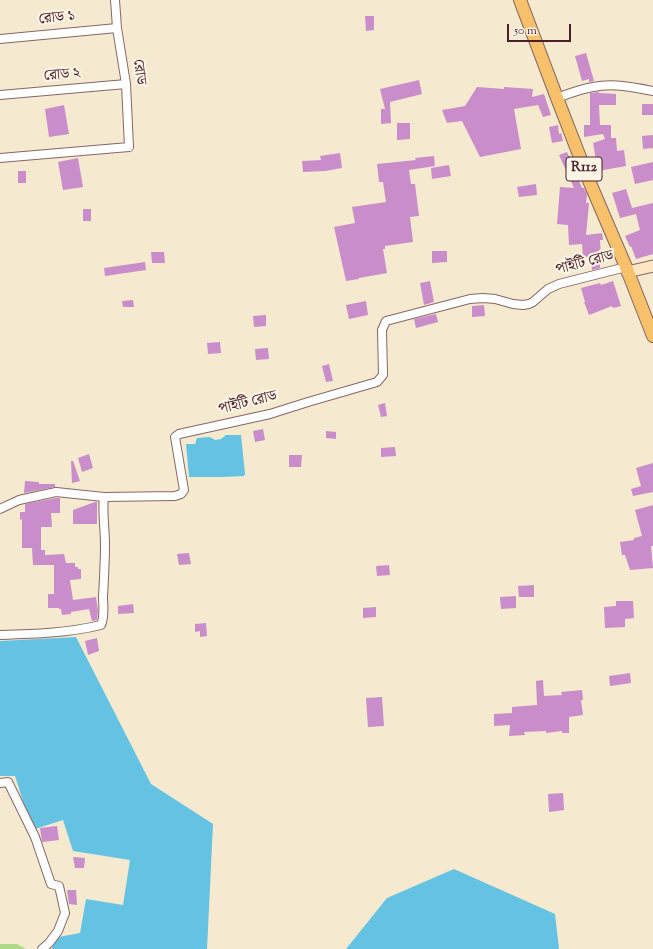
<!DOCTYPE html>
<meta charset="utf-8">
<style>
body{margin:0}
#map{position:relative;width:653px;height:949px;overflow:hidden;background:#f5e9d0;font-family:"Sorts Mill Goudy",serif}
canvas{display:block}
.scale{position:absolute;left:507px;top:24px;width:64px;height:18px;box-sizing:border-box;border:2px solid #4a1f2b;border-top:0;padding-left:5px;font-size:12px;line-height:14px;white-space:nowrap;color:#4a1f2b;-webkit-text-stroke:3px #fcf5e5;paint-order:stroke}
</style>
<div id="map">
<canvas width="653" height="949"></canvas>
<div class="scale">50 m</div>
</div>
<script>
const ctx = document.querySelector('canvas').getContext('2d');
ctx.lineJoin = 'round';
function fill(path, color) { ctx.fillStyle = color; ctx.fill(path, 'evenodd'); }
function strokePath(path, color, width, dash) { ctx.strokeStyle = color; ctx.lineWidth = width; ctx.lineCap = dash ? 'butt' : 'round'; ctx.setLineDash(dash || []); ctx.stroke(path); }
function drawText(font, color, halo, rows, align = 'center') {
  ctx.font = font + ' "Sorts Mill Goudy","Noto Serif Bengali",serif'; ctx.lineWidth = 4; ctx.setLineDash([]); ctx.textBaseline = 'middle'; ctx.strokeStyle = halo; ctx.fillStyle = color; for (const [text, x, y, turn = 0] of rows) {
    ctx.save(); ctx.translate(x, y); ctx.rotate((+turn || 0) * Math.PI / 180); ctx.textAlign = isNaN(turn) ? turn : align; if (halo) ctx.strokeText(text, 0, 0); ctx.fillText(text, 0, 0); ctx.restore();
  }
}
fill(new Path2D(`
 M 0,944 L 17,944 L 26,949 L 0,949 Z`), '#afda85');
fill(new Path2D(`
 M 226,435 L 241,435 L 245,474 L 244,476 L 222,477 L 189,477 L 186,444 L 195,444 L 197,438 L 210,437 L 215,440 L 221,439 Z
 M 76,637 L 151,784 L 213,824 L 207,949 L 52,949 L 53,938 L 80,933 L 86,899 L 123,905 L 130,860 L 73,851 L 63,820 L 32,830 L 15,776 L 0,776 L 0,641 Z
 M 454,869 L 555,914 L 559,949 L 346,949 L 387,898 Z`), '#64c2e2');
fill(new Path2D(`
 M 365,16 L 374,16 L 374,30 L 366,31 Z
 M 586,53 L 594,81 L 589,82 L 589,79 L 582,81 L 575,56 Z
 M 419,80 L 422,94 L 390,102 L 391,123 L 381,124 L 381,109 L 385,109 L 380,89 Z
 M 477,87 L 504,89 L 504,87 L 533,89 L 532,97 L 544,94 L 551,115 L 543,117 L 538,105 L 514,109 L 521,149 L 480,157 L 462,121 L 447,123 L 442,110 L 465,106 Z
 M 599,92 L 599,93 L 616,94 L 616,105 L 599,105 L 600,125 L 611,125 L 611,138 L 616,138 L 617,151 L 624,150 L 626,166 L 598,171 L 593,143 L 605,139 L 603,134 L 584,137 L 584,125 L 590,125 L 590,93 Z
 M 642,104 L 653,104 L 653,115 L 642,115 Z
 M 64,105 L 69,134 L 49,137 L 45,109 Z
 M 397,123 L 410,123 L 410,139 L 397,140 Z
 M 558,125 L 559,134 L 561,133 L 563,141 L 552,143 L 549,127 Z
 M 653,135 L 653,148 L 643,149 L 642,136 Z
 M 567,152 L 582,188 L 584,188 L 587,194 L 586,203 L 589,203 L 586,235 L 602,233 L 603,240 L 600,240 L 601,256 L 599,256 L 600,268 L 592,270 L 591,257 L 583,258 L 582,244 L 569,245 L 568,225 L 557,224 L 560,187 L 574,188 L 559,155 Z
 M 340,153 L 342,168 L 325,171 L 303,172 L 302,161 L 321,160 L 320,156 Z
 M 434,156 L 435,166 L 409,170 L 411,184 L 415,184 L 419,216 L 410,217 L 413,242 L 385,246 L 385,249 L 383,249 L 387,273 L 359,278 L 359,279 L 346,281 L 334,227 L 355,223 L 352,207 L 386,202 L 383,182 L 379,182 L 377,164 L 416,160 L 415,158 Z
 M 78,158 L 83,187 L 63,190 L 58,162 Z
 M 653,162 L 653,180 L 635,184 L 631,167 Z
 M 449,165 L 451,176 L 432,179 L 431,168 Z
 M 18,171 L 26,171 L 26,183 L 18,183 Z
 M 536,184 L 537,195 L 519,197 L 517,187 Z
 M 626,189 L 632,208 L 653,203 L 653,254 L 636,259 L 631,246 L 630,247 L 625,236 L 640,230 L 636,214 L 620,218 L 612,193 Z
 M 83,209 L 91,209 L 91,221 L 83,221 Z
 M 432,251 L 447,251 L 447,262 L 432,263 Z
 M 151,252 L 164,252 L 165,263 L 152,263 Z
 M 145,262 L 146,270 L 105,276 L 104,268 Z
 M 430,281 L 434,302 L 424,305 L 420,283 Z
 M 613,281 L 621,306 L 613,308 L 612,306 L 589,315 L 584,302 L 585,302 L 581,288 L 600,283 L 601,285 Z
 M 133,300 L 134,307 L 123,307 L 122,301 Z
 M 366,301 L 368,315 L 349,319 L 346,305 Z
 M 484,305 L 485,316 L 472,317 L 472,306 Z
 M 436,314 L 438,322 L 416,328 L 414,319 Z
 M 266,315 L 266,326 L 254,327 L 253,316 Z
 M 220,342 L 221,353 L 208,354 L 207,343 Z
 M 268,348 L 269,359 L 256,360 L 255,349 Z
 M 329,364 L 333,381 L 326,382 L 322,366 Z
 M 385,403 L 387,416 L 381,417 L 378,405 Z
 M 263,429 L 265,440 L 255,442 L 253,431 Z
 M 326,431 L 336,432 L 336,439 L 326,438 Z
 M 395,447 L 396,456 L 381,457 L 381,448 Z
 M 89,454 L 93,468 L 82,472 L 78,458 Z
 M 289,455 L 302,455 L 301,467 L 289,467 Z
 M 71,461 L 73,461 L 80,481 L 72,483 Z
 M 653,463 L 653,492 L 633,496 L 631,489 L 641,486 L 636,468 Z
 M 25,481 L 39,482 L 39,484 L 55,484 L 55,487 L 24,493 Z
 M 56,498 L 60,498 L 60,513 L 51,513 L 52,527 L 41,527 L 41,550 L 45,550 L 45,555 L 64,554 L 66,563 L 75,563 L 75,567 L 78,567 L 78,569 L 81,569 L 81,579 L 70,580 L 73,600 L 96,597 L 98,611 L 97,620 L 92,621 L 89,609 L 71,612 L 71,614 L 62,615 L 61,609 L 59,609 L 59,608 L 48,608 L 48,594 L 54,594 L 54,565 L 33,565 L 32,548 L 22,548 L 22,519 L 20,520 L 20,512 L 25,512 L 25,504 Z
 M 95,502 L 97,502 L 97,524 L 73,524 L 73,510 Z
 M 653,505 L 653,546 L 651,546 L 653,568 L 630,570 L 625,555 L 622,555 L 620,542 L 634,540 L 634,538 L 642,536 L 635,510 Z
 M 189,553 L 191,564 L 179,565 L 177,554 Z
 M 389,565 L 390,575 L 377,576 L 376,566 Z
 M 534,585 L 534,597 L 519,597 L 518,586 Z
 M 516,596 L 516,608 L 501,609 L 500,597 Z
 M 616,601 L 633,601 L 634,618 L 625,619 L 625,627 L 605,628 L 604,607 L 616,606 Z
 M 133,604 L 134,613 L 118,614 L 118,606 Z
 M 376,607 L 376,617 L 363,618 L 363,608 Z
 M 206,623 L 207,636 L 200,637 L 200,631 L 195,632 L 195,624 Z
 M 97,638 L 99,651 L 88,655 L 85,641 Z
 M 630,673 L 631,683 L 610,686 L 609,676 Z
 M 543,680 L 544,696 L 562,695 L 561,692 L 582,690 L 583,700 L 581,700 L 583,715 L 569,717 L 569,733 L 562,733 L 562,731 L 546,733 L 546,731 L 524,732 L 525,735 L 509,736 L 510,725 L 494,726 L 494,714 L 512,713 L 512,707 L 537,705 L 536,681 Z
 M 382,697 L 384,726 L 368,727 L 366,698 Z
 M 563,793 L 564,810 L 549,812 L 548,794 Z
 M 57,826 L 59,840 L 42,842 L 40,828 Z
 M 73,857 L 85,858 L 84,868 L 75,868 Z
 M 67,890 L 76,890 L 77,905 L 69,904 Z`), '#c98dca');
const street = new Path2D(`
 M 0,39 L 117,28
 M 0,95 L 126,84
 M 557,98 C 568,94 580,89 593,87 C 613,83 633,87 653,91
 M 0,158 L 129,147 L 126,84 L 117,28 L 115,0
 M 0,509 L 19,500 L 56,492 L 104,497
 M 0,635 C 34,634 68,633 101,625 C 105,616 103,606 103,597 C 104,579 105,561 105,544 C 105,528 102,512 104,497 L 175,496 L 181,494 L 184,490 L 175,437 L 179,434 L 270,414 L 308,402 L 377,382 L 383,375 L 382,330 L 386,321 L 470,299 L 483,298 L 495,299 L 513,304 L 523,305 L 529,304 L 533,302 L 548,289 L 559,284 L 626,267
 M 0,783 L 8,782 L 35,837 L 51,884 L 59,886 L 65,913 L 58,931 L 49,943 L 42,949`);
const secondary = new Path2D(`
 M 627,272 L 653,266`);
const primary = new Path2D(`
 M 520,0 L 557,98 L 590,183 L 626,267 L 653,336`);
strokePath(street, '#866665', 10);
strokePath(secondary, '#866665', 13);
strokePath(primary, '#866665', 14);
strokePath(street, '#fff', 8);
strokePath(secondary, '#fce6c4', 11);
strokePath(primary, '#f7c06b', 12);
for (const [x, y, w] of [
 [584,169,36]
]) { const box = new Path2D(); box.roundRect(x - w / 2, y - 12, w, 24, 3); ctx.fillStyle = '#fcf5e5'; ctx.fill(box); strokePath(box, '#4a1f2b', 1); }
drawText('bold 14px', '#4a1f2b', null, [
 ["R112",584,169]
]);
drawText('15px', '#4a1f2b', '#fcf5e5', [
 ["রোড ১",57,19,-6],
 ["রোড",138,72,83],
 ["রোড ২",62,76,-5],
 ["পাইটি রোড",585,264,-15],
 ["পাইটি রোড",248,404,-14]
]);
</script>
